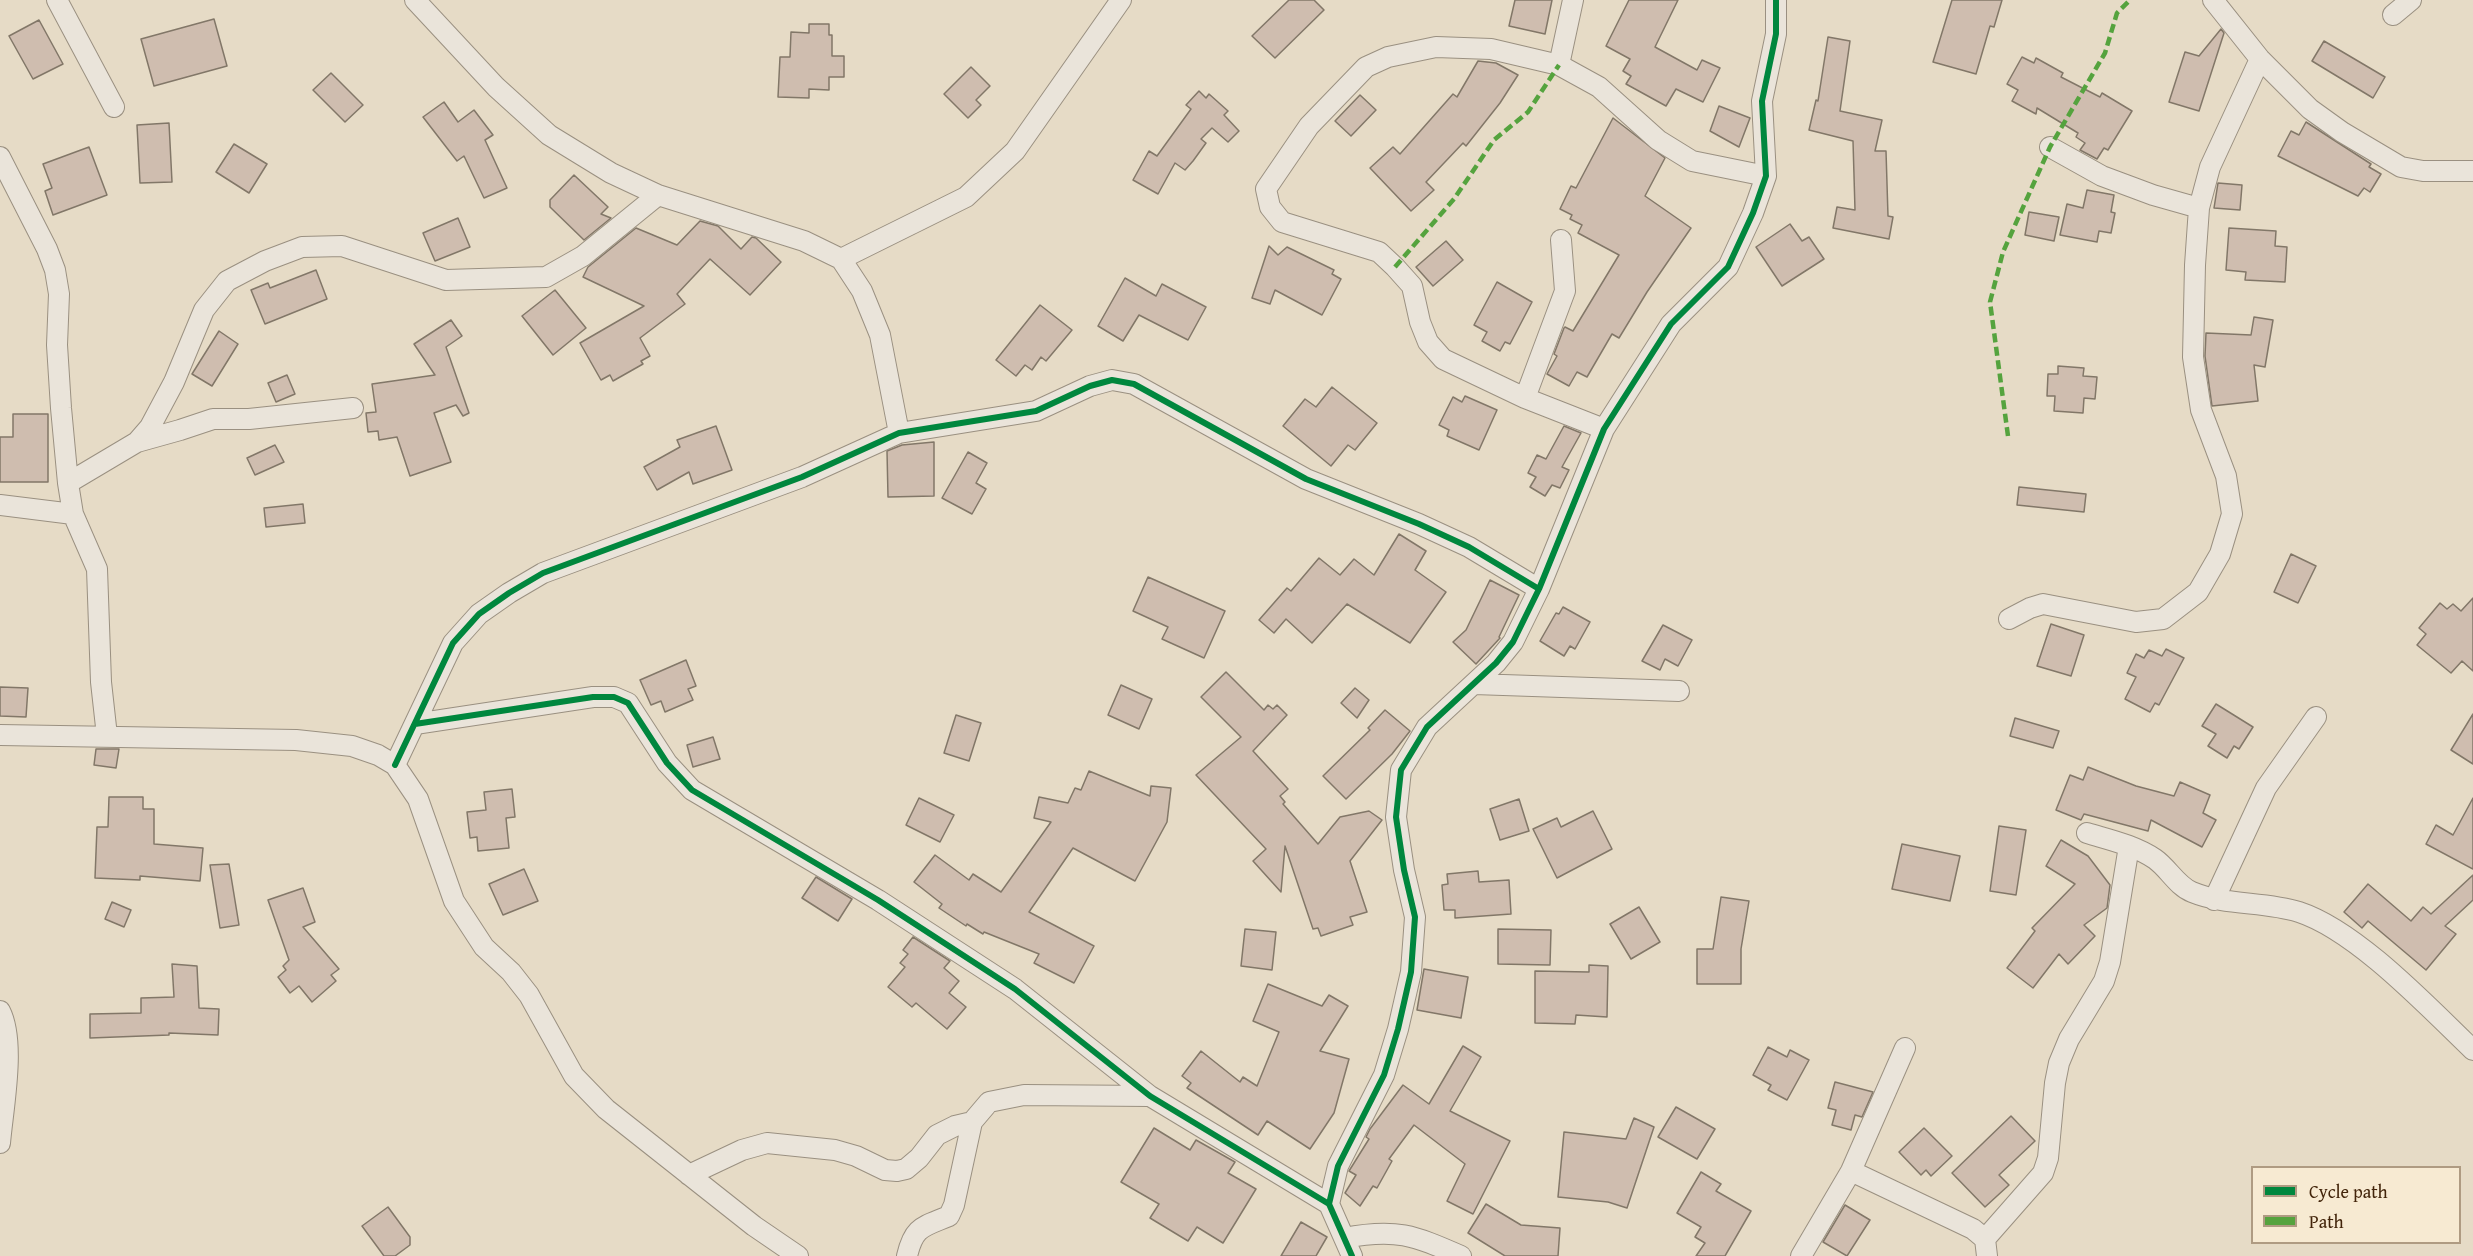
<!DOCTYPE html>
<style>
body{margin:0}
#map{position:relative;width:2473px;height:1256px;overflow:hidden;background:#e6dbc6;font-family:"Gentium Book Plus",serif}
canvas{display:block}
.legend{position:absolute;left:2251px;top:1166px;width:210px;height:78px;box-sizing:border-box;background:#f7ead2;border:2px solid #af9b82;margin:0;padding:8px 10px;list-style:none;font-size:18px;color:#42240a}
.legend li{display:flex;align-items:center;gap:12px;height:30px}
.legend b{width:30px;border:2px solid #af9b82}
</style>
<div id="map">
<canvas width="2473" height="1256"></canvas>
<ul class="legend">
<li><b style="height:8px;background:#00873e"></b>Cycle path</li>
<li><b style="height:8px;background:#55a33e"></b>Path</li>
</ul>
</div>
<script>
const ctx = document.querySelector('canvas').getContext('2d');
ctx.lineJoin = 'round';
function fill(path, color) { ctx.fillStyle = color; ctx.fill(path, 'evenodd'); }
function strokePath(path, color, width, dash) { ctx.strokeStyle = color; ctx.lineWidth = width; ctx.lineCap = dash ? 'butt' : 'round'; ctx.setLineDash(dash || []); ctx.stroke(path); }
const building = new Path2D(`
 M 1289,0 L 1314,0 L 1324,10 L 1275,58 L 1252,36 Z
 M 1515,0 L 1552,0 L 1545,34 L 1509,26 Z
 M 1629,0 L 1678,0 L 1655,47 L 1697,70 L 1702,60 L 1720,68 L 1703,102 L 1676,89 L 1666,106 L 1626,84 L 1631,76 L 1623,71 L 1630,59 L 1606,46 Z
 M 1952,0 L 2002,0 L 1994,27 L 1990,26 L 1976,74 L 1933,62 Z
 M 214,19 L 227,66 L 154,86 L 141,39 Z
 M 39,20 L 63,64 L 33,79 L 9,36 Z
 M 809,24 L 829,24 L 829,35 L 832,35 L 832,56 L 844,56 L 844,77 L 829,77 L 829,90 L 809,89 L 809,98 L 778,97 L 780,57 L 790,57 L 791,32 L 809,33 Z
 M 2221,29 L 2224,33 L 2199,111 L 2169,102 L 2185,52 L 2199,56 Z
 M 1828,37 L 1850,41 L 1840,111 L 1882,120 L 1875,151 L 1886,151 L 1888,216 L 1893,217 L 1889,239 L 1833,228 L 1837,207 L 1855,210 L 1853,141 L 1809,130 L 1816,100 L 1818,101 Z
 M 2324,41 L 2385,77 L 2373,98 L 2312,61 Z
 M 2022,57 L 2034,63 L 2036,58 L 2063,73 L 2061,77 L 2100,97 L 2102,93 L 2132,111 L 2108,150 L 2104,148 L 2097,159 L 2080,150 L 2085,143 L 2076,137 L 2078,133 L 2037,108 L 2036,114 L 2012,101 L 2018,90 L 2007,84 Z
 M 1478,61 L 1496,63 L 1518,75 L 1500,103 L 1466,146 L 1463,143 L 1426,182 L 1434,190 L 1411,211 L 1370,168 L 1393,147 L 1400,154 L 1453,94 L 1457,97 Z
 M 971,67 L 990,86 L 976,100 L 981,105 L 968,118 L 944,94 Z
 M 331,73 L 363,105 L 345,122 L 313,90 Z
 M 1199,91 L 1206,98 L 1209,94 L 1228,111 L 1224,115 L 1239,131 L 1228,142 L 1212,128 L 1201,139 L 1206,143 L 1193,161 L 1185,170 L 1175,163 L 1158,194 L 1133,180 L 1149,151 L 1157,156 L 1191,109 L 1186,105 Z
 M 1360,95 L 1376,110 L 1351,136 L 1335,121 Z
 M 444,102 L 458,122 L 474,110 L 493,135 L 485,140 L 507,188 L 484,198 L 464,156 L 457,161 L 423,117 Z
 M 1719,106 L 1750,118 L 1739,147 L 1710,131 Z
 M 1613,118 L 1665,158 L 1645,196 L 1691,228 L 1647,292 L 1619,338 L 1612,334 L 1587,377 L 1577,372 L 1569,386 L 1547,374 L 1557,356 L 1554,354 L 1564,328 L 1565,327 L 1573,331 L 1619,255 L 1578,233 L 1582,225 L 1570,219 L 1572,215 L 1560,209 L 1571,186 L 1576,188 Z
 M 2306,122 L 2371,164 L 2369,167 L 2381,174 L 2370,192 L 2364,188 L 2358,196 L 2278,156 L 2291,131 L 2299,135 Z
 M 169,123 L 172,182 L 140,183 L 137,125 Z
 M 234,144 L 267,164 L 249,193 L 216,172 Z
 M 89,147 L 107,195 L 53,215 L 45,191 L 52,188 L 43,164 Z
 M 574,175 L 608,207 L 601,214 L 611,218 L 584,240 L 550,207 L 550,200 Z
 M 2218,183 L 2242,185 L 2240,210 L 2214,208 Z
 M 2087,190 L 2114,195 L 2111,212 L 2115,213 L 2111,233 L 2099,231 L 2097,242 L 2060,235 L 2067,204 L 2083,208 Z
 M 2029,212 L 2059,217 L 2054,241 L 2025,235 Z
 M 458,218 L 470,247 L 435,261 L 423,233 Z
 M 700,221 L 718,226 L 741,249 L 752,237 L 756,238 L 781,262 L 750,295 L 710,259 L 677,294 L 685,304 L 640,338 L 650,356 L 641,361 L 643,364 L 613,381 L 610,375 L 601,380 L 580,343 L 644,306 L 583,277 L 588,267 L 636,228 L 677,245 Z
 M 1790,224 L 1802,241 L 1809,237 L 1824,259 L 1782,286 L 1756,247 Z
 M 2229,228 L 2276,231 L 2275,246 L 2287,247 L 2285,282 L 2245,280 L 2246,272 L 2226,270 Z
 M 1446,241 L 1463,260 L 1433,286 L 1416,267 Z
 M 1269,246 L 1278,255 L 1287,247 L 1334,270 L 1332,274 L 1341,279 L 1322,315 L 1275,290 L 1270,304 L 1252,298 Z
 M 316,270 L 327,299 L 265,324 L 251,290 L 268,283 L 270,288 Z
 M 1125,278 L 1156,296 L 1162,284 L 1206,307 L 1188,340 L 1139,315 L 1123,341 L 1098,326 Z
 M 1497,282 L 1532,302 L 1510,344 L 1505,342 L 1500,351 L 1482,341 L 1487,332 L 1474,325 Z
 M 555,290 L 586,328 L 553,355 L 522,316 Z
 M 1040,305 L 1072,330 L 1046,361 L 1041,357 L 1032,370 L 1025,365 L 1016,376 L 996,360 Z
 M 2254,317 L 2273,320 L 2265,367 L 2254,365 L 2258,401 L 2212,406 L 2205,356 L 2206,333 L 2251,335 Z
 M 451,320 L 462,336 L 446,347 L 469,413 L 463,416 L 456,405 L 434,413 L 451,462 L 410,476 L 397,437 L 379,440 L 378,431 L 368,432 L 366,413 L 376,412 L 372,384 L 435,375 L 414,344 Z
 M 219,331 L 238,344 L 212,386 L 192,374 Z
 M 2058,366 L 2084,368 L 2083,376 L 2097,377 L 2095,399 L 2084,398 L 2083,413 L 2054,411 L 2055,396 L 2047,396 L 2048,374 L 2058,374 Z
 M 287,375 L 295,394 L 276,402 L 268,383 Z
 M 1332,387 L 1377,423 L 1355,450 L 1348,445 L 1331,466 L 1283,426 L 1305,399 L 1316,407 Z
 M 1465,396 L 1497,410 L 1479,450 L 1447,436 L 1449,430 L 1439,425 L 1453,397 L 1462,402 Z
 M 13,414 L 48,414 L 48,482 L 0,482 L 0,437 L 13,437 Z
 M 716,426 L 732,470 L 693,484 L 689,472 L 657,490 L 644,467 L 680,447 L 677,440 Z
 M 1564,426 L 1581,433 L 1562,467 L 1569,470 L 1560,488 L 1552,485 L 1545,496 L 1530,487 L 1536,477 L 1528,473 L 1537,455 L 1546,459 Z
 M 934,442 L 934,496 L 888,497 L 887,451 L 902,445 Z
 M 275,445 L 284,462 L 255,475 L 247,458 Z
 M 968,452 L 987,463 L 976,483 L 986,489 L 972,514 L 942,498 Z
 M 2019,487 L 2086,494 L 2084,512 L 2017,505 Z
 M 303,504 L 305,523 L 266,527 L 264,508 Z
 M 1399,534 L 1426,551 L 1415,570 L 1446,592 L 1410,643 L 1347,604 L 1312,643 L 1286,619 L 1274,633 L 1259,620 L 1287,588 L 1291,591 L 1319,558 L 1340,575 L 1354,559 L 1374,575 Z
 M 2291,554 L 2316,566 L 2298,603 L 2274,592 Z
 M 1148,577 L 1225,611 L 1204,658 L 1162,639 L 1168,627 L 1133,611 Z
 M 1490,580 L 1519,595 L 1499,637 L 1500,638 L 1476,664 L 1453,642 L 1466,630 Z
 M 2473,598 L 2473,671 L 2462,661 L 2451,673 L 2417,645 L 2426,634 L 2419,628 L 2440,603 L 2447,609 L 2453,604 L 2461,611 Z
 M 1563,607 L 1590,622 L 1575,649 L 1570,646 L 1564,656 L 1540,641 L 1556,613 L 1559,614 Z
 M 2051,624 L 2084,635 L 2071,676 L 2037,666 Z
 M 1663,625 L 1692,640 L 1678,666 L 1665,659 L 1660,670 L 1642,661 Z
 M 2166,649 L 2184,658 L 2159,705 L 2155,703 L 2150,712 L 2125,699 L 2136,677 L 2127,673 L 2136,654 L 2144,658 L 2149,650 L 2162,656 Z
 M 686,660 L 696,686 L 688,689 L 693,700 L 665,712 L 661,701 L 651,705 L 640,680 Z
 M 1226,672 L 1264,710 L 1268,705 L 1273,709 L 1277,705 L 1287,715 L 1253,751 L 1288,789 L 1280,796 L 1285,802 L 1283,804 L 1318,844 L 1340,817 L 1369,811 L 1382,820 L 1350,861 L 1367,912 L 1350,917 L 1353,925 L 1321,936 L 1318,928 L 1313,929 L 1285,846 L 1281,892 L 1253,861 L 1266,849 L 1196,775 L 1241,737 L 1201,697 Z
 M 1121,685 L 1152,699 L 1139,729 L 1108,715 Z
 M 0,687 L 28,688 L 26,717 L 0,716 Z
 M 1355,688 L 1369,700 L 1357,718 L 1341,703 Z
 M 2216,704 L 2253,727 L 2239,749 L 2234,746 L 2227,758 L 2208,746 L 2216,734 L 2202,726 Z
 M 1385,710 L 1410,731 L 1392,754 L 1346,799 L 1323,776 L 1370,730 L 1368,728 Z
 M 2473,714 L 2473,764 L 2451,750 Z
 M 956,715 L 981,723 L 969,761 L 944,753 Z
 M 2015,718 L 2059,731 L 2053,748 L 2010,736 Z
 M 713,737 L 720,759 L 693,767 L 687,745 Z
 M 96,749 L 119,749 L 116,768 L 94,765 Z
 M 2088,767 L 2136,786 L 2174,796 L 2180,782 L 2210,795 L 2203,813 L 2216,820 L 2202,847 L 2151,820 L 2148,831 L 2084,814 L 2081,820 L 2056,810 L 2070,775 L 2083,780 Z
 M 1089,771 L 1150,796 L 1151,786 L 1171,788 L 1167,822 L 1135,881 L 1073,848 L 1029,912 L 1094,946 L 1074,983 L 1034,963 L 1039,954 L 984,932 L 983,934 L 967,924 L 966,926 L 939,908 L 942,904 L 914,882 L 935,855 L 969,880 L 973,874 L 1001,892 L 1051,822 L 1034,818 L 1039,797 L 1068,803 L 1075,788 L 1081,790 Z
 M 512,789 L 515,817 L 506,818 L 509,848 L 478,851 L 477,837 L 470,838 L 467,812 L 486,810 L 484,792 Z
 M 109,797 L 143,797 L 143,809 L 154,809 L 154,844 L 203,848 L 200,881 L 140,876 L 140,880 L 95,878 L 97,827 L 108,827 Z
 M 919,798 L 954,815 L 940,842 L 906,825 Z
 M 2473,798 L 2473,869 L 2426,844 L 2436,825 L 2453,835 Z
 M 1519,799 L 1529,831 L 1500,840 L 1490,809 Z
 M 1593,811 L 1612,849 L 1557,878 L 1533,829 L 1557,818 L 1561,827 Z
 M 1999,826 L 2026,830 L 2016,895 L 1990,891 Z
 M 2061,840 L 2088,856 L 2110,885 L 2107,908 L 2084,925 L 2095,936 L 2068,964 L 2059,954 L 2033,988 L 2007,968 L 2035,931 L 2032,928 L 2075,884 L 2046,866 Z
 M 1902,844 L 1960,856 L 1950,901 L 1892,889 Z
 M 229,864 L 239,925 L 220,928 L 210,865 Z
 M 524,869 L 538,901 L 503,915 L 489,884 Z
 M 1478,871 L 1479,882 L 1509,880 L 1511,914 L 1455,918 L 1455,910 L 1444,910 L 1442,885 L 1448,884 L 1447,874 Z
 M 2473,875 L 2473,900 L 2445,926 L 2456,934 L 2426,970 L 2368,921 L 2362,928 L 2344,912 L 2368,884 L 2411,921 L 2423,907 L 2431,914 Z
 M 816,877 L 852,899 L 838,921 L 802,898 Z
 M 303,888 L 315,922 L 303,927 L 339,969 L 331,975 L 336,981 L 312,1002 L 299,986 L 290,993 L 278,977 L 286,970 L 283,966 L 289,960 L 268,900 Z
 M 1721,897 L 1749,901 L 1741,949 L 1741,984 L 1697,984 L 1697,949 L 1713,949 Z
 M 112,902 L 131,910 L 124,927 L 105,919 Z
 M 1639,907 L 1660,942 L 1631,959 L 1610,924 Z
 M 1245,929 L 1276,932 L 1272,970 L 1241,966 Z
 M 1498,929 L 1551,930 L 1550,965 L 1498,964 Z
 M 913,937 L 950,961 L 944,968 L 959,981 L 949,993 L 966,1007 L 947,1029 L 916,1003 L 912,1007 L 888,987 L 905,967 L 900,963 L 908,954 L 903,950 Z
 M 172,964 L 197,966 L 199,1008 L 219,1009 L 218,1035 L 169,1033 L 169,1035 L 90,1038 L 90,1014 L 141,1013 L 141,998 L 174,997 Z
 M 1589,965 L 1608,966 L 1607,1017 L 1576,1015 L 1575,1024 L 1535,1023 L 1535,971 L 1589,972 Z
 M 1424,969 L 1468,977 L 1461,1018 L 1417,1010 Z
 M 1268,984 L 1322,1006 L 1329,995 L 1348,1006 L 1320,1051 L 1349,1059 L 1334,1113 L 1310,1149 L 1267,1121 L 1258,1135 L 1187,1088 L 1191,1083 L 1182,1076 L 1201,1051 L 1240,1082 L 1243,1077 L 1257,1086 L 1279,1032 L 1253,1021 Z
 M 1463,1046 L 1481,1057 L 1450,1111 L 1510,1141 L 1473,1214 L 1447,1201 L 1465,1164 L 1414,1125 L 1389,1159 L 1392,1161 L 1377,1188 L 1373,1186 L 1360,1206 L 1345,1193 L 1356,1175 L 1349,1171 L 1369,1139 L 1366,1137 L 1370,1129 L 1403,1085 L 1429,1104 Z
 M 1768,1047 L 1787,1057 L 1790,1050 L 1809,1060 L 1787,1100 L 1768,1090 L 1771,1085 L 1753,1075 Z
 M 1835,1082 L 1873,1092 L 1862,1117 L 1855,1115 L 1851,1130 L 1832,1125 L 1836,1110 L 1828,1108 Z
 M 1676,1107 L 1715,1129 L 1697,1159 L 1658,1137 Z
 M 2011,1116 L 2035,1141 L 1999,1175 L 2009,1185 L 1985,1207 L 1952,1173 Z
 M 1634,1118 L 1654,1127 L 1627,1208 L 1608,1202 L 1558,1197 L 1564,1132 L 1626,1139 Z
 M 1154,1128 L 1190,1150 L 1196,1140 L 1235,1162 L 1228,1173 L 1256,1189 L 1223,1243 L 1197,1227 L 1188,1241 L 1150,1218 L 1159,1204 L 1121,1182 Z
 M 1924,1128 L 1952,1156 L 1931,1176 L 1926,1170 L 1921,1175 L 1899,1152 Z
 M 1701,1172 L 1721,1184 L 1716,1191 L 1751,1211 L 1725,1256 L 1696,1256 L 1705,1243 L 1695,1237 L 1701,1227 L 1677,1213 Z
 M 1486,1204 L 1521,1225 L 1560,1228 L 1558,1256 L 1505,1256 L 1468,1233 Z
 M 1845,1205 L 1870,1220 L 1847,1256 L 1823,1242 Z
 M 388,1207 L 410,1237 L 410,1245 L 395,1256 L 384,1256 L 362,1226 Z
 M 1301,1222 L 1327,1237 L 1316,1256 L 1281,1256 Z`);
fill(building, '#cfbdaf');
strokePath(building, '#827768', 1.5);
const street = new Path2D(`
 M 57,0 L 114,107
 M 415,0 L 496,87 L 549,135 L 611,173 L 658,195 L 804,241 L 841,259 L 862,291 L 880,335 L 899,433
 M 2213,0 L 2260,59 L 2310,109 L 2342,132 L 2401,167 L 2423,171 L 2473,171
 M 2393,15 L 2411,0
 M 1559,65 L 1573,0
 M 2050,147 L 2102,176 L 2153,195 L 2199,208
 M 0,157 L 47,249 L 55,270 L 59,294 L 57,345 L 61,408 L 68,483 L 73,514 L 97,569 L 101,682 L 107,736
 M 841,259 L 966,197 L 1015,151 L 1121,0
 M 1525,398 L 1565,291 L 1561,240
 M 1604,429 L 1525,398 L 1443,359 L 1428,342 L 1420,322 L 1412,286 L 1395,267 L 1379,252 L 1282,222 L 1270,207 L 1266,189 L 1309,126 L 1366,67 L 1388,57 L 1436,47 L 1491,49 L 1559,65 L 1599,87 L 1658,140 L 1692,161 L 1766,176
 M 137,442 L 180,430 L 213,419 L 249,419 L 353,408
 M 68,483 L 137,442 L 150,427 L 174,382 L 204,310 L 227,281 L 265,261 L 302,247 L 342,246 L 446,280 L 546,277 L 583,256 L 658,195
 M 0,505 L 73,514
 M 2009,619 L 2030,608 L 2043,604 L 2136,622 L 2163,619 L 2198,592 L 2220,554 L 2232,514 L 2226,476 L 2201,410 L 2193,357 L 2195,265 L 2199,208 L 2210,167 L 2260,59
 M 1474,684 L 1679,691
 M 415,724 L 593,697 L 614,697 L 628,703 L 667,763 L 692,790 L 878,900 L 1015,989 L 1150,1096 L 1329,1204
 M 0,735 L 296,740 L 352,746 L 378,755 L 395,765 L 418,799 L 454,901 L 484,947 L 511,972 L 529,995 L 574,1076 L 606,1109 L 754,1226 L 798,1256
 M 395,765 L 453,643 L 479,614 L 509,593 L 543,573 L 802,477 L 899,433 L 1036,411 L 1090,386 L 1112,380 L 1134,384 L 1306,479 L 1419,524 L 1469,547 L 1539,589
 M 2087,833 C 2110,840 2134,845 2155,859 C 2168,868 2177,886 2192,892 C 2226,906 2264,901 2299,912 C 2357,931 2428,1007 2473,1050
 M 2214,900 L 2266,788 L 2316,717
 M 0,1011 C 16,1042 3,1108 0,1143
 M 1851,1171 L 1973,1229 L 1985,1239 L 1987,1256
 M 689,1175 L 742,1150 L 767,1143 L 835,1150 L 856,1156 L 885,1170 L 897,1171 L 906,1169 L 919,1158 L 937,1135 L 955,1126 L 972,1122
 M 1344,1238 C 1396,1228 1413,1235 1461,1256
 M 1985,1239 L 2043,1173 L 2048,1158 L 2055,1083 L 2059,1063 L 2069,1039 L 2104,981 L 2110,962 L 2129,846
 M 907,1256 C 914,1226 923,1227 949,1216 L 954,1205 L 972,1122 L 989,1102 L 1024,1095 L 1150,1096
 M 1352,1256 L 1329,1204 L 1338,1166 L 1384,1075 L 1398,1029 L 1411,972 L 1415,917 L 1404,870 L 1396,817 L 1401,770 L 1427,727 L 1496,663 L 1513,642 L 1539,589 L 1604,429 L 1671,324 L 1728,267 L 1753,213 L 1766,176 L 1762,101 L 1776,34 L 1776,0
 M 1801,1256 L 1851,1171 L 1905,1048`);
strokePath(street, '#9a9081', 22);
strokePath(street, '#eae4da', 20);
strokePath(new Path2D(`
 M 1395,267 L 1454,199 L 1494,140 L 1528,112 L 1559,65
 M 2008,436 L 1990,302 L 2003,252 L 2050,147 L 2105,53 L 2117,13 L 2130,0`), '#55a33e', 4.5, [9, 4.5]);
strokePath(new Path2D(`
 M 415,724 L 593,697 L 614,697 L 628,703 L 667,763 L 692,790 L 878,900 L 1015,989 L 1150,1096 L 1329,1204
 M 395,765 L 453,643 L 479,614 L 509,593 L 543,573 L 802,477 L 899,433 L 1036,411 L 1090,386 L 1112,380 L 1134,384 L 1306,479 L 1419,524 L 1469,547 L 1539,589
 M 1352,1256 L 1329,1204 L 1338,1166 L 1384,1075 L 1398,1029 L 1411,972 L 1415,917 L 1404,870 L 1396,817 L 1401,770 L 1427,727 L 1496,663 L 1513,642 L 1539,589 L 1604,429 L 1671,324 L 1728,267 L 1753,213 L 1766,176 L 1762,101 L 1776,34 L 1776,0`), '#00873e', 6);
</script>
